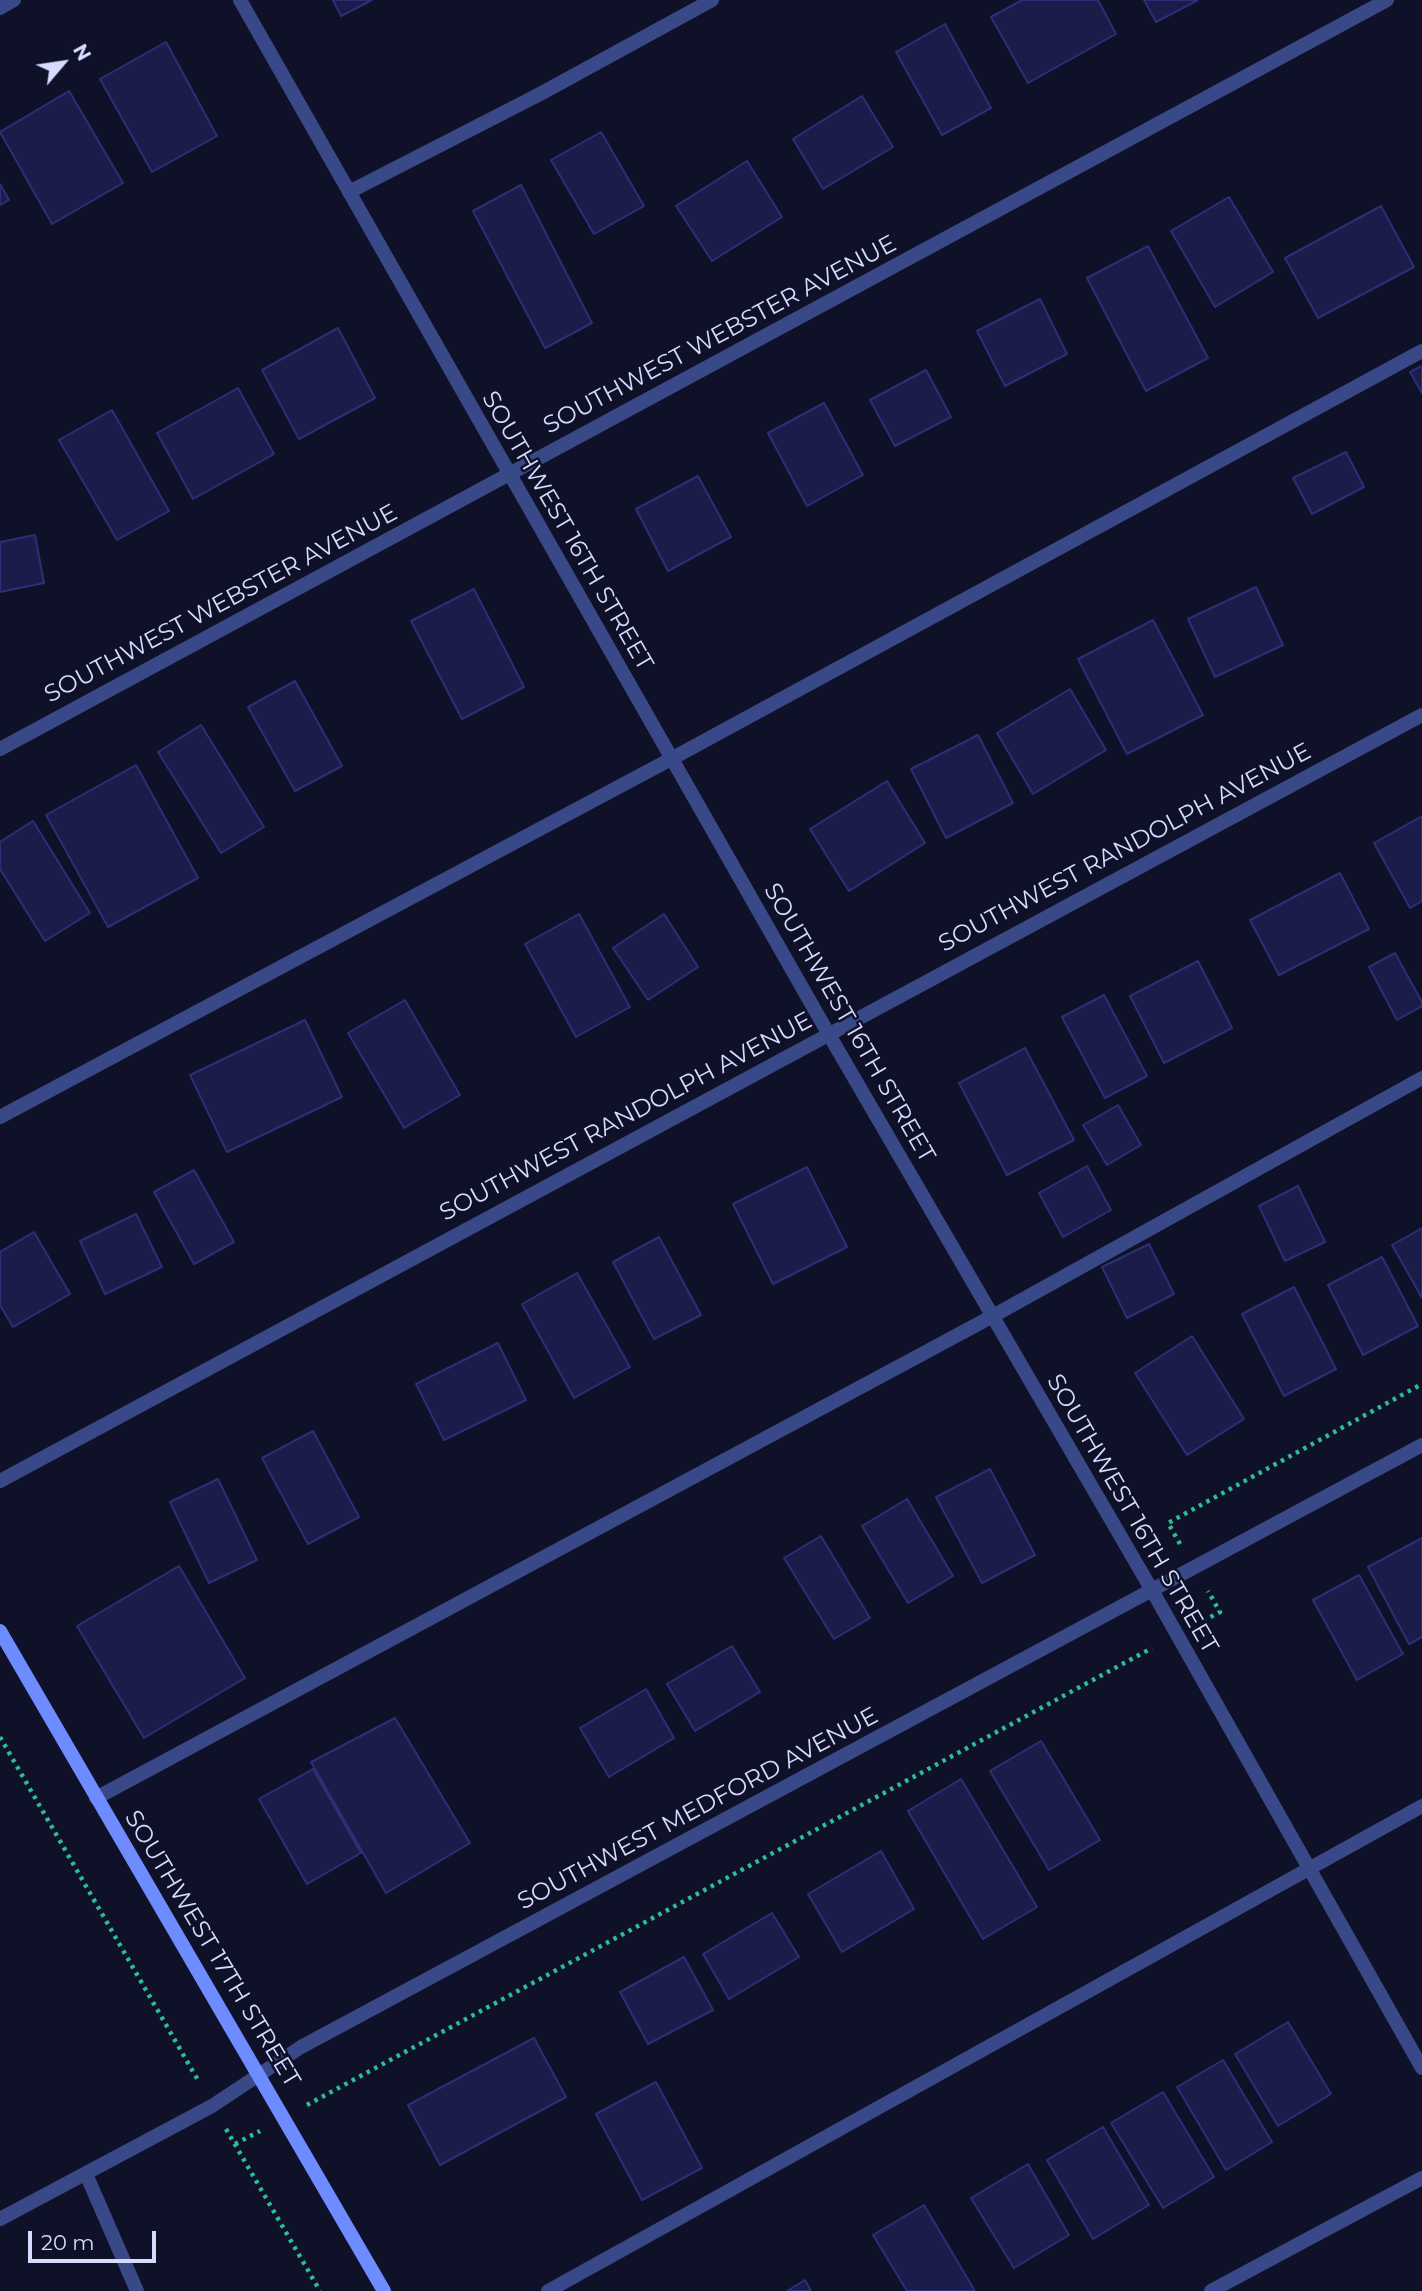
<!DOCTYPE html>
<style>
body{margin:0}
#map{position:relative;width:1422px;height:2291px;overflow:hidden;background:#0f1128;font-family:Montserrat,sans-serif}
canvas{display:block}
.north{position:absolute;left:28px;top:28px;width:70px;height:70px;-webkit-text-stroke:5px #0f1128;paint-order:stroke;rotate:61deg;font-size:19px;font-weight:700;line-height:28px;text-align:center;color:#d7dbff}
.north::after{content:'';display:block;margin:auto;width:24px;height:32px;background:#d7dbff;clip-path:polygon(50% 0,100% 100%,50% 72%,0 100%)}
.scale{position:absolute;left:28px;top:2231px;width:128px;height:32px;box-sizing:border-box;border:4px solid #d7dbff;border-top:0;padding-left:9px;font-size:21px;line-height:24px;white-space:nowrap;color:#d7dbff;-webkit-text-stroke:5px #0f1128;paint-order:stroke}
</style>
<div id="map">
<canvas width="1422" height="2291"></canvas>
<div class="north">N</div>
<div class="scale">20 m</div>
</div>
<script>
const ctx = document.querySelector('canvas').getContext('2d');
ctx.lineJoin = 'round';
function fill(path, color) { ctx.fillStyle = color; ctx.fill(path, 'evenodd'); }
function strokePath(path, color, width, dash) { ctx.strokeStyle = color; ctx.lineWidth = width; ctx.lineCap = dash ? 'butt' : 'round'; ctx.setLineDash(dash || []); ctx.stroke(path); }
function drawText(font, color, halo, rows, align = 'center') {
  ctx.font = font + ' Montserrat,sans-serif'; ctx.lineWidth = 5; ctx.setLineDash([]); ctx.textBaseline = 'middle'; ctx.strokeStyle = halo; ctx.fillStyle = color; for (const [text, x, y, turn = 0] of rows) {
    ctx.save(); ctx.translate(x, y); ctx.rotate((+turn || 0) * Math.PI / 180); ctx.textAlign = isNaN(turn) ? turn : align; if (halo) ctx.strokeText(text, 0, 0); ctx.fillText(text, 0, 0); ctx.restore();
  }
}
const building = new Path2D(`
 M 333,0 L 372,0 L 341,16 Z
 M 1022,0 L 1098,0 L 1116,34 L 1028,83 L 991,17 Z
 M 1144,0 L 1198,0 L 1156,22 Z
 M 945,24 L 991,108 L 942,135 L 896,52 Z
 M 166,42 L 217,136 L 152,172 L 100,79 Z
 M 69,91 L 123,183 L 52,224 L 0,132 Z
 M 862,96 L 893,147 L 823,189 L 793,139 Z
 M 601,132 L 644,206 L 594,234 L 551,160 Z
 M 747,161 L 782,217 L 712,261 L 676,206 Z
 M 0,184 L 9,200 L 0,205 Z
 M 521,185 L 592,323 L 545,348 L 473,211 Z
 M 1229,197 L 1273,272 L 1215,307 L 1171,231 Z
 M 1381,206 L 1414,267 L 1318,318 L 1285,258 Z
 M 1148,246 L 1208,358 L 1146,391 L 1087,278 Z
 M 1040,299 L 1067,354 L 1005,386 L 977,331 Z
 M 338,328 L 375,398 L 299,439 L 262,370 Z
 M 1422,366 L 1422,393 L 1410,372 Z
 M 926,370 L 951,417 L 895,446 L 870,400 Z
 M 238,388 L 274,454 L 193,499 L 157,433 Z
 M 824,403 L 863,475 L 807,506 L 768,433 Z
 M 112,410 L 169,511 L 117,540 L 59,440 Z
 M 1346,452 L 1364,487 L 1312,514 L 1293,478 Z
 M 698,476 L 731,537 L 668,571 L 636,509 Z
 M 35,535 L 44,583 L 0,592 L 0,542 Z
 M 1256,587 L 1283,645 L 1215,677 L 1188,619 Z
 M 474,589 L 524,687 L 462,719 L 411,621 Z
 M 1153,620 L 1203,715 L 1127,754 L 1078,659 Z
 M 295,681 L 342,766 L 295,791 L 248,707 Z
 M 1070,689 L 1106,750 L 1033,794 L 997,733 Z
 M 201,725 L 264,827 L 221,853 L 158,752 Z
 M 978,735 L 1013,803 L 946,838 L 911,769 Z
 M 136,765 L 198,878 L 108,927 L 46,815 Z
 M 887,781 L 925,843 L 849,891 L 810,829 Z
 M 1422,816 L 1422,901 L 1410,908 L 1374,843 Z
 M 33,821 L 90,913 L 45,941 L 0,869 L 0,842 Z
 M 1340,873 L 1369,929 L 1279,975 L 1250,920 Z
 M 579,914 L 630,1007 L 576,1037 L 525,944 Z
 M 664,914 L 698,967 L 648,1000 L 613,948 Z
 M 1395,953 L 1422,1002 L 1422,1006 L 1397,1020 L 1369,967 Z
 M 1198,961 L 1232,1028 L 1164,1063 L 1130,996 Z
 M 1104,995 L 1147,1076 L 1105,1098 L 1062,1017 Z
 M 405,1000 L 460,1095 L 404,1128 L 348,1033 Z
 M 305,1020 L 342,1097 L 227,1152 L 190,1075 Z
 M 1025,1048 L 1074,1140 L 1007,1175 L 959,1083 Z
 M 1118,1105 L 1141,1145 L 1107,1165 L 1083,1125 Z
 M 1087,1166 L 1111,1210 L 1063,1237 L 1039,1193 Z
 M 807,1167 L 847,1247 L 773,1284 L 733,1204 Z
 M 194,1170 L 234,1242 L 194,1264 L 154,1192 Z
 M 1298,1186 L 1325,1242 L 1285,1261 L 1259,1206 Z
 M 136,1214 L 162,1267 L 105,1294 L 80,1241 Z
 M 1422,1228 L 1422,1298 L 1392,1245 Z
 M 34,1232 L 70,1294 L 13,1327 L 0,1305 L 0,1252 Z
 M 659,1237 L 701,1315 L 654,1339 L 613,1262 Z
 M 1149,1244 L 1174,1294 L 1127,1318 L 1102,1267 Z
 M 1382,1257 L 1418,1326 L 1363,1355 L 1328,1285 Z
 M 577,1273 L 630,1367 L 574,1398 L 522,1304 Z
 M 1294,1287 L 1336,1369 L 1284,1396 L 1242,1314 Z
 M 1192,1336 L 1244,1419 L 1187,1455 L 1135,1373 Z
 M 498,1343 L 526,1400 L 444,1440 L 416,1384 Z
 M 313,1431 L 359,1517 L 308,1544 L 262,1458 Z
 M 990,1469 L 1035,1555 L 982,1583 L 936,1497 Z
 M 218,1479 L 257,1560 L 209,1583 L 170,1502 Z
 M 907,1499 L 953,1576 L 908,1603 L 862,1526 Z
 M 821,1536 L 870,1618 L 834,1639 L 784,1558 Z
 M 1422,1538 L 1422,1637 L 1409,1644 L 1368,1567 Z
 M 179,1566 L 245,1678 L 144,1738 L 77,1626 Z
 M 1359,1575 L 1403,1654 L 1357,1680 L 1313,1600 Z
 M 732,1646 L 760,1692 L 695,1731 L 667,1684 Z
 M 646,1689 L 674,1738 L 609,1777 L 580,1728 Z
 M 395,1718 L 470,1843 L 386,1893 L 311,1762 Z
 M 1041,1741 L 1100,1840 L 1049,1870 L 990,1771 Z
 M 313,1769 L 361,1853 L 307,1884 L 259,1799 Z
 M 961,1779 L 1037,1907 L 983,1939 L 908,1811 Z
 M 881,1851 L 914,1909 L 842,1952 L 808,1894 Z
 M 772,1913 L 799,1957 L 729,1999 L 703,1954 Z
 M 684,1957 L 713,2010 L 648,2044 L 620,1992 Z
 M 1288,2022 L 1331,2094 L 1278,2126 L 1235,2054 Z
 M 534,2038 L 566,2097 L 440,2165 L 408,2105 Z
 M 1223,2060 L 1272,2142 L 1226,2170 L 1177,2087 Z
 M 656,2082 L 702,2168 L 642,2200 L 596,2114 Z
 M 1163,2092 L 1214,2177 L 1163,2208 L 1111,2123 Z
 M 1103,2127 L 1149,2205 L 1093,2239 L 1047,2160 Z
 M 1028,2164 L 1069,2235 L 1014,2268 L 971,2198 Z
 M 924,2205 L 975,2291 L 907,2291 L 873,2235 Z
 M 805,2280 L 811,2291 L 787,2291 Z`);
fill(building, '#1b1c4a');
strokePath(building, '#2c2f76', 2);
strokePath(new Path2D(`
 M 1180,1544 L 1168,1523 L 1422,1384
 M 1203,1621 L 1220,1612 L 1208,1591
 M 0,1737 L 199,2082
 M 307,2105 L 1152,1648
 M 226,2129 L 320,2291
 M 235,2144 L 260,2131`), '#2dbd93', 4.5, [3.5, 5]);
strokePath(new Path2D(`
 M 349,192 L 540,94 L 712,0
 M 0,1117 L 671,759 L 1422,351
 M 96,1798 L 991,1317 L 1422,1078
 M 86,2174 L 137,2291
 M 548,2291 L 1422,1806`), '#394988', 14);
strokePath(new Path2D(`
 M 240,0 L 828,1033 L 1153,1592 L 1422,2068
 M 0,8 L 14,0
 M 0,749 L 1387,0
 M 0,1481 L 1422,715
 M 0,2219 L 212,2106 L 301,2047 L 1422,1445
 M 1211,2291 L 1422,2178`), '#394988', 14);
strokePath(new Path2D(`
 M 0,1631 L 384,2291`), '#6e8bff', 14);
drawText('24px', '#d7dbff', '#0f1128', [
 ["SOUTHWEST WEBSTER AVENUE",720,335,-28],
 ["SOUTHWEST 16TH STREET",567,531,60],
 ["SOUTHWEST WEBSTER AVENUE",221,604,-28],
 ["SOUTHWEST RANDOLPH AVENUE",1125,848,-28],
 ["SOUTHWEST 16TH STREET",849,1023,60],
 ["SOUTHWEST RANDOLPH AVENUE",626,1117,-28],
 ["SOUTHWEST 16TH STREET",1132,1514,60],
 ["SOUTHWEST MEDFORD AVENUE",698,1809,-28],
 ["SOUTHWEST 17TH STREET",212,1949,59]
]);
</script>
